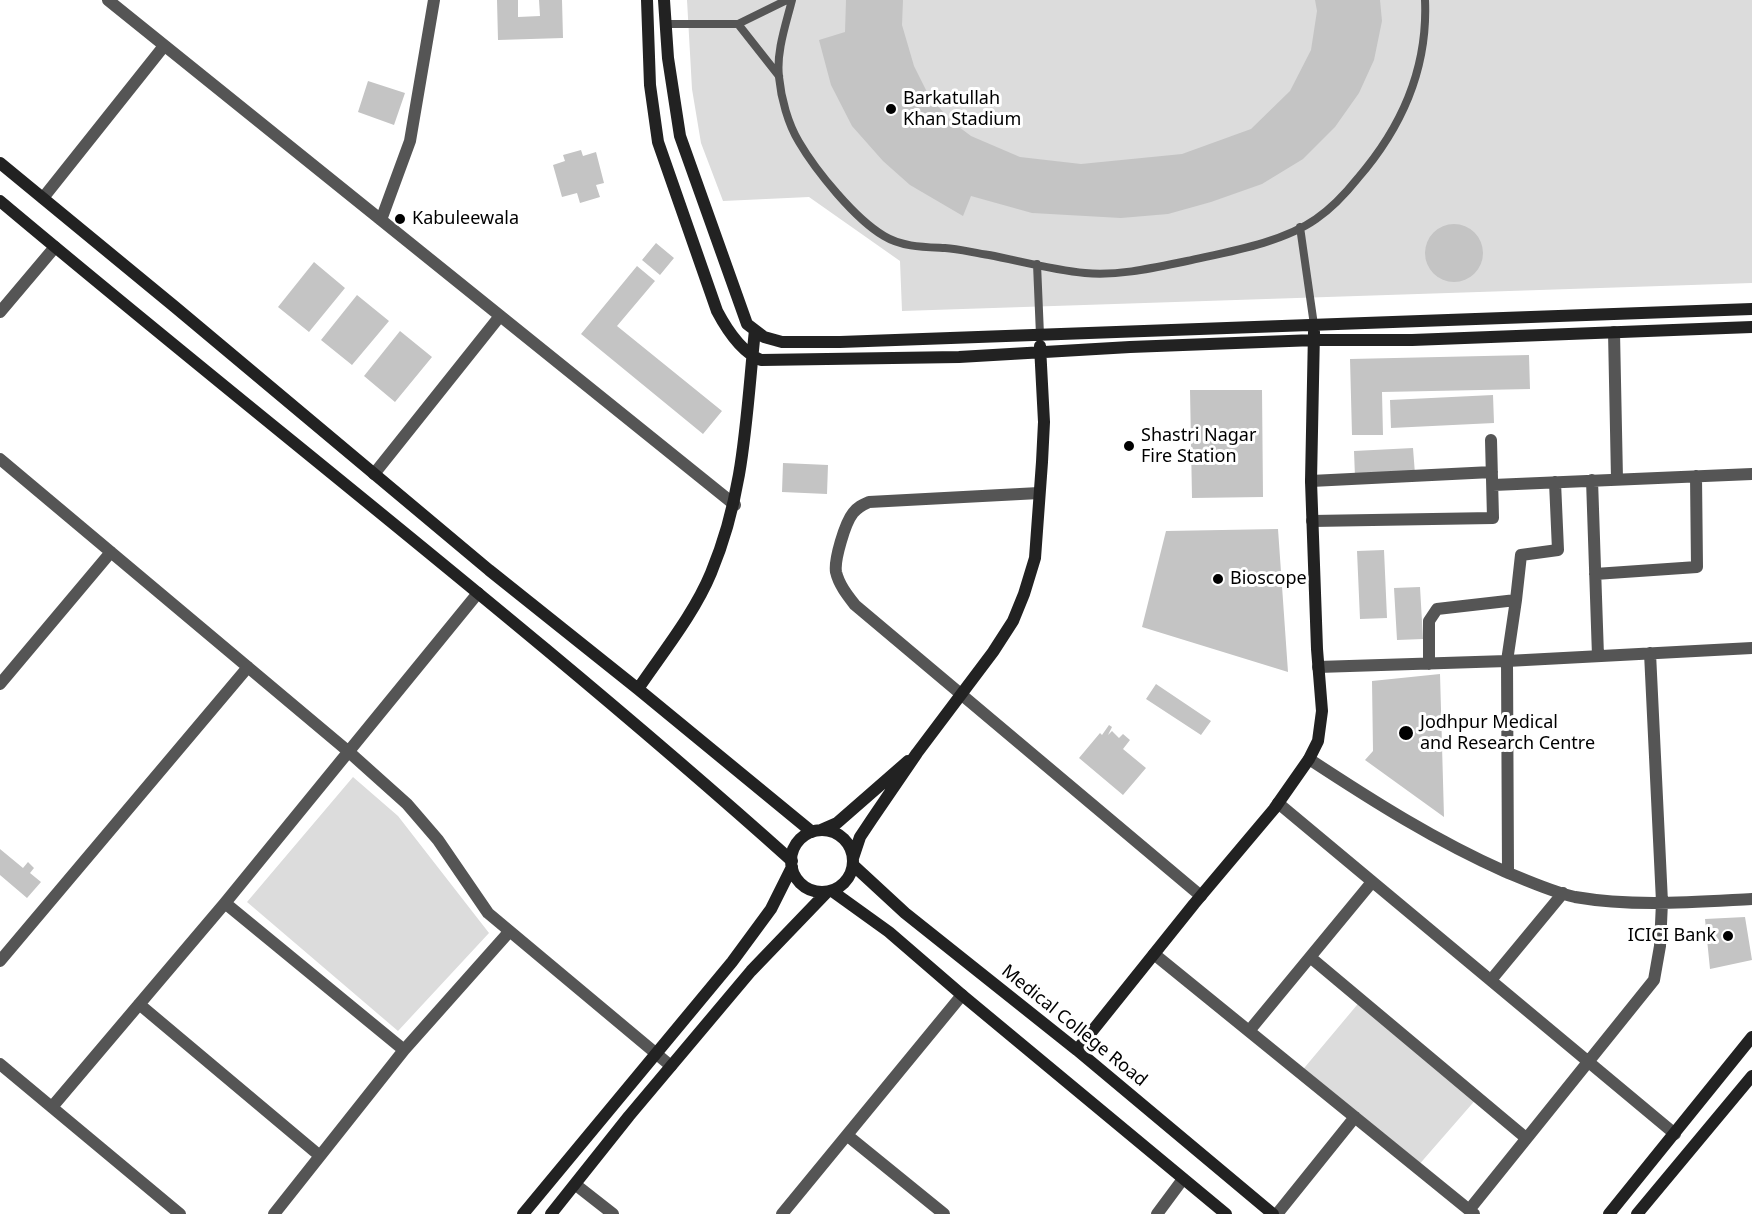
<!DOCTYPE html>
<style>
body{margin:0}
canvas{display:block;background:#fff}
</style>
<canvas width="1752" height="1214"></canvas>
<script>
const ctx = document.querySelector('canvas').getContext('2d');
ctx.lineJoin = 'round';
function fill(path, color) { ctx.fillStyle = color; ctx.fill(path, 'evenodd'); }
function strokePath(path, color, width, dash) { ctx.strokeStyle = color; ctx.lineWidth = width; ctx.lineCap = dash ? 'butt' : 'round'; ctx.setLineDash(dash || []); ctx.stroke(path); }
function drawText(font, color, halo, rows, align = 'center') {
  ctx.font = font + ' "Noto Sans",sans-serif'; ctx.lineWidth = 6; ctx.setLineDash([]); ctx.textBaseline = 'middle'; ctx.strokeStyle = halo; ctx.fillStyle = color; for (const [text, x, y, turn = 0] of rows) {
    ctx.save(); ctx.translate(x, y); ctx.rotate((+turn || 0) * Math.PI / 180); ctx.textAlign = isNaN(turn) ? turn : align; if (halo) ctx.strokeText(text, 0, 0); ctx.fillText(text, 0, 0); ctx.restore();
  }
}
fill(new Path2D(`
 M 687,0 L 1752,0 L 1752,283 L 902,311 L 900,261 L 809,197 L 723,201 L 701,143 L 692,89 Z
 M 353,777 L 398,816 L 489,933 L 398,1031 L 247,902 Z
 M 1362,999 L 1478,1097 L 1417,1167 L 1300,1073 Z`), '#dcdcdc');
fill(new Path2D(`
 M 497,0 L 518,0 L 518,17 L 540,16 L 539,0 L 562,0 L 563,38 L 498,40 Z
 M 846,0 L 903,0 L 902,25 L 914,66 L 929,96 L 951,121 L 971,136 L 1020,157 L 1081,164 L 1182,154 L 1251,129 L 1290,91 L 1311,50 L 1317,11 L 1315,0 L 1380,0 L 1382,21 L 1374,60 L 1359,93 L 1335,127 L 1303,159 L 1262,184 L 1211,202 L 1168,214 L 1121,218 L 1032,213 L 971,196 L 963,216 L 910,185 L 883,161 L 852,126 L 831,85 L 819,40 L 845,32 Z
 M 368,81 L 405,93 L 394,125 L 358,112 Z
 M 581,150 L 583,156 L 596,152 L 604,183 L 596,185 L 600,197 L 580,203 L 577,193 L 562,197 L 553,165 L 565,161 L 563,155 Z
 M1425 253a29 29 0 1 1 58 0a29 29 0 1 1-58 0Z
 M 656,243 L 674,258 L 660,275 L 642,260 Z
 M 314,262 L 345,288 L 309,332 L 278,307 Z
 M 637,266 L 655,281 L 617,326 L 722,411 L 703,434 L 581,334 Z
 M 357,295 L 389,321 L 352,365 L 321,340 Z
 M 400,331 L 432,357 L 395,402 L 364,376 Z
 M 1529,355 L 1530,389 L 1382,392 L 1383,435 L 1352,435 L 1350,359 Z
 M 1190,390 L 1262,390 L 1263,497 L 1192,498 Z
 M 1493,395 L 1494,423 L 1391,428 L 1390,400 Z
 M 1413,448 L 1415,474 L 1355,477 L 1354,451 Z
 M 783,463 L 828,465 L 827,494 L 782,492 Z
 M 1278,529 L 1288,672 L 1142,627 L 1166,531 Z
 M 1384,550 L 1387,618 L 1360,619 L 1357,551 Z
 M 1420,587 L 1423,639 L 1397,640 L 1394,588 Z
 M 1440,674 L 1444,817 L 1365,760 L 1373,751 L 1372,681 Z
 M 1156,684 L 1211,721 L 1201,735 L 1146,699 Z
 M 1109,725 L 1112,727 L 1108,735 L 1112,731 L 1119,738 L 1123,734 L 1130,740 L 1123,749 L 1146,768 L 1123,795 L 1079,758 L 1100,733 L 1102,735 Z
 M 0,849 L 23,868 L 28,862 L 34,868 L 30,873 L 41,882 L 27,898 L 0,875 Z
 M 1745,917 L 1752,960 L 1710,969 L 1705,919 Z`), '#c4c4c4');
strokePath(new Path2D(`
 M 792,0 C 786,24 776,52 779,77 C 781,98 788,124 799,142 C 816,171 855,219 884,236 C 902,247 924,247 945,248 C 960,249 974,253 989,255 C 1020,261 1053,270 1085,273 C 1119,276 1153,268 1187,261 C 1227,252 1282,243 1316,219 C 1332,208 1346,193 1358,178 C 1402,127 1428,68 1425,0
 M 666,24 L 738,24 L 787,0
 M 738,24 L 779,76
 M 1300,227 L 1314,325
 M 1037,264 L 1040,335`), '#555', 8);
strokePath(new Path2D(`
 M 108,0 L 735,505
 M 43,198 L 164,46
 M 381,220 L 410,141 L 434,0
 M 0,312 L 55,247
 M 1614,332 L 1617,479
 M 0,459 L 349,752 L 407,804 L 438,840 L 488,913 L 671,1066
 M 374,474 L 500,316
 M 1592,480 L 1598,656
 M 1311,481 L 1492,472
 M 1493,485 L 1752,474
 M 1039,493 L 869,502 C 862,505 858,507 853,513 C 845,523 834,560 836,572 C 839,585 848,596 855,605 L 1201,896
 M 1312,521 L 1493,518 L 1491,440
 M 1595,574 L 1697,567 L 1696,476
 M 1516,600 L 1521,555 L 1558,550 L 1555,482
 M 1429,664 L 1429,621 L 1437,609 L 1516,600 L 1507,661 L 1508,872
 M 1318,667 L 1507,661 L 1752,648
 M 0,684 L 111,552
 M 1309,759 C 1373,801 1436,841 1506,872 C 1528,881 1552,892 1575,897 C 1633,907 1694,902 1752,899
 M 1278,803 L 1675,1134
 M 225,903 L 404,1050
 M 1154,954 L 1474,1214
 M 1310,957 L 1526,1138
 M 0,961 L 248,667
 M 1491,980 L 1563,893
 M 139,1004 L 320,1156
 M 1249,1031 L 1372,882
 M 0,1064 L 180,1214
 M 52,1107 L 225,903 L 478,593
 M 848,1136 L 944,1214
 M 576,1185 L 613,1214
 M 1469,1210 L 1654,980 L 1660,946 L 1662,902 L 1650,653
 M 274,1214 L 404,1050 L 509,932
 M 782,1214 L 962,995
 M 1157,1214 L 1183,1179
 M 1277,1214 L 1355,1117`), '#555', 12);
strokePath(new Path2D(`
 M 647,0 L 650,85 L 658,142 L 717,311 C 727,330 741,352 761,360 L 959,357 L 1130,347 L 1315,340 L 1412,340 L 1752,327
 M 664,0 L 668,58 L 680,136 L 747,324 L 764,337 L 782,342 L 840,342 L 1752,309
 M 0,163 L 175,307 L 489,570 L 638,689 L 812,832
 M 0,201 C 263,422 536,632 792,861
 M 638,689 C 663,652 694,614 711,573 C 745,492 746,415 755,330
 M 821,830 L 837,823 L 908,761
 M791 861a31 31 0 1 1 62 0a31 31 0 1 1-62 0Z
 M 853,858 L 860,837 L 872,819 L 917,753 L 993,652 L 1013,621 L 1024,594 L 1035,558 L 1042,462 L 1044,422 L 1040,346
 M 853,865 L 905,913 L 1077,1050 L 1273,1214
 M 832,891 L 889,932 L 962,995 L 1226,1214
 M 1077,1050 L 1194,904 L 1274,809 L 1309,759 L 1318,741 L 1322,711 L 1317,649 L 1311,481 L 1314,332
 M 523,1214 L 732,962 L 771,909 L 792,867
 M 551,1214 L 629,1116 L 751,971 L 826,893
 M 1609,1214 L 1752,1037
 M 1637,1214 L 1752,1076`), '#222', 12);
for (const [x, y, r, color] of [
 [891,109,6,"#000"],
 [400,219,6,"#000"],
 [1129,446,6,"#000"],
 [1218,579,6,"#000"],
 [1406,733,8,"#000"],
 [1728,936,6,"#000"]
]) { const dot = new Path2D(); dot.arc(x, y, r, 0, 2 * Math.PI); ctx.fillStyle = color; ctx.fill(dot); strokePath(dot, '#fff', 2); }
drawText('18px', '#000', '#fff', [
 ["Barkatullah",903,99],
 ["Khan Stadium",903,120],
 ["Kabuleewala",412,219],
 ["Shastri Nagar",1141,436],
 ["Fire Station",1141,457],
 ["Bioscope",1230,579],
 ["Jodhpur Medical",1420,723],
 ["and Research Centre",1420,744],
 ["ICICI Bank",1716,936,"right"]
], 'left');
drawText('18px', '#000', '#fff', [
 ["Medical College Road",1074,1026,39]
]);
</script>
